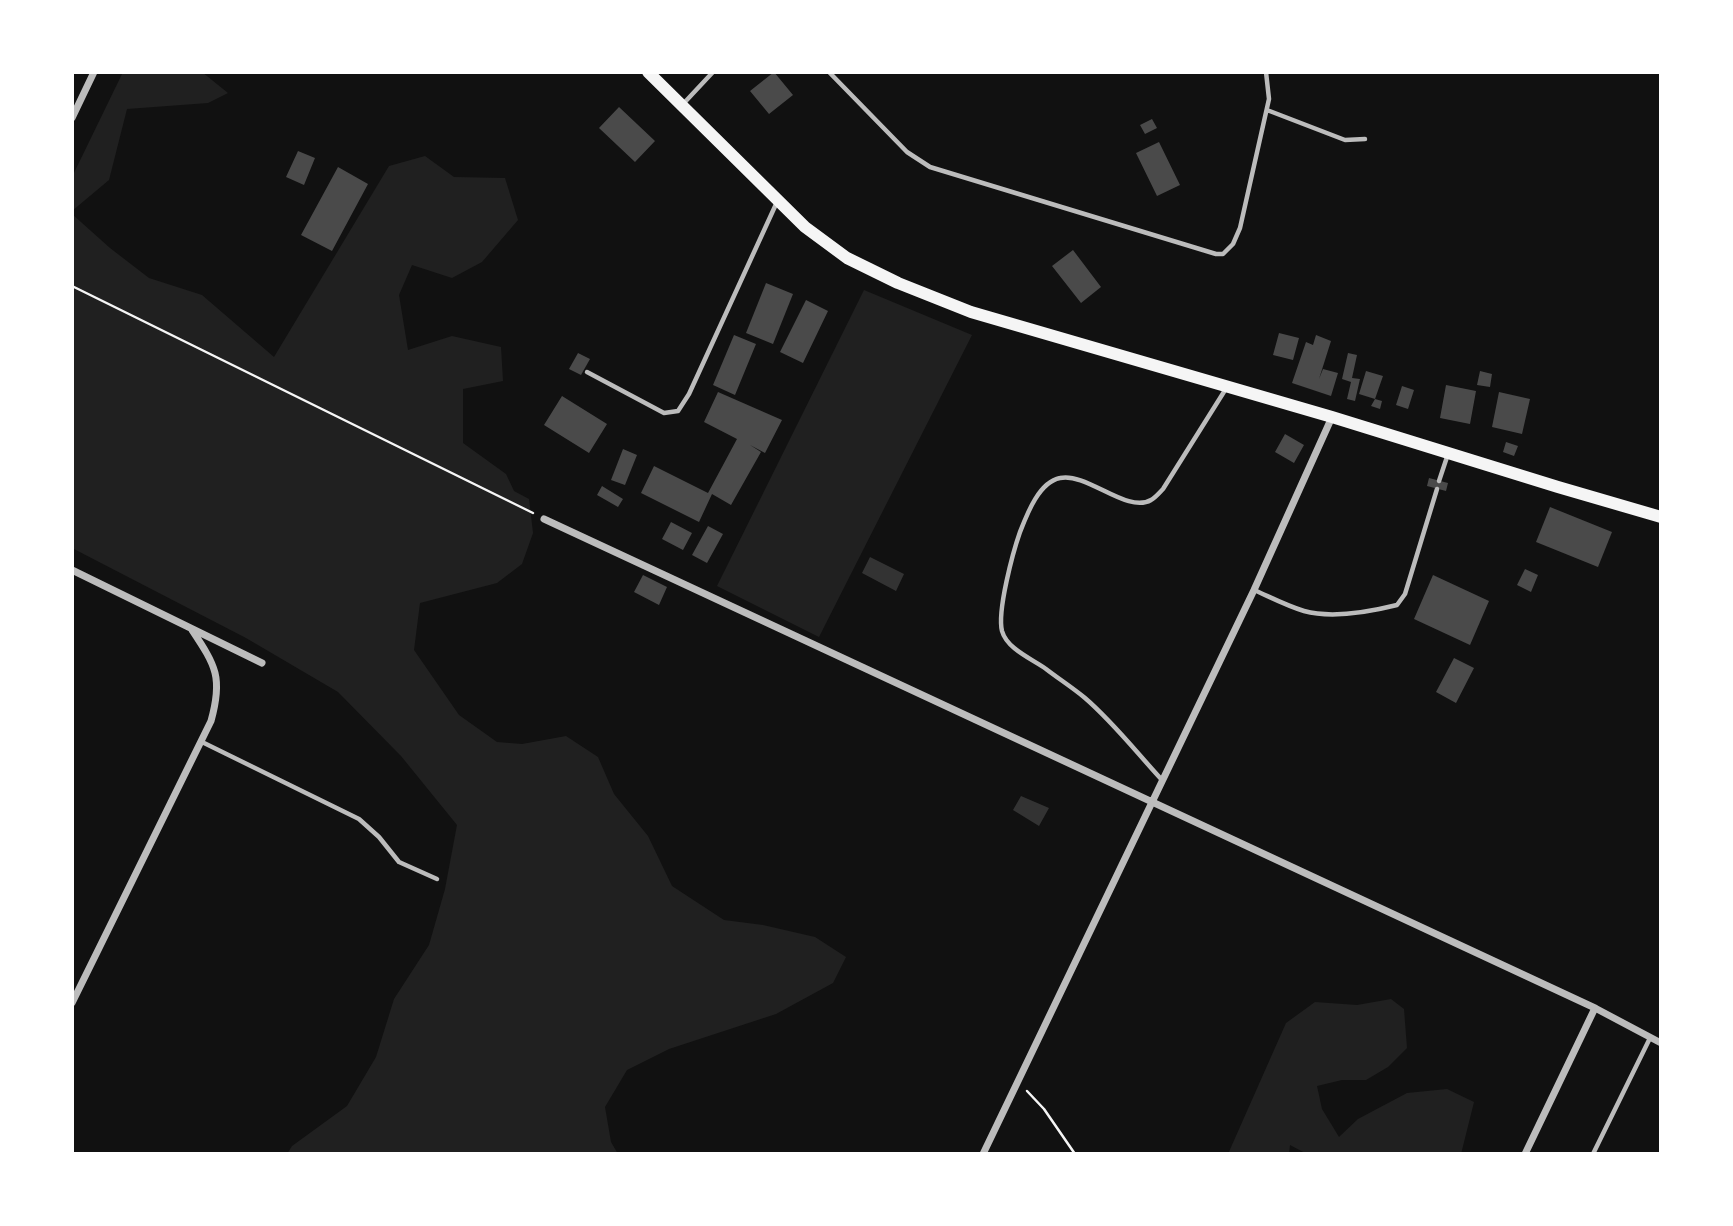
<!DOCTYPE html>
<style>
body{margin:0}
#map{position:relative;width:1733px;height:1226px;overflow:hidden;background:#111;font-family:"Golos Text",sans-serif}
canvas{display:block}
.frame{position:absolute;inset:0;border:74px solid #fff;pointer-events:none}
</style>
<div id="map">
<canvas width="1733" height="1226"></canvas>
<div class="frame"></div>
</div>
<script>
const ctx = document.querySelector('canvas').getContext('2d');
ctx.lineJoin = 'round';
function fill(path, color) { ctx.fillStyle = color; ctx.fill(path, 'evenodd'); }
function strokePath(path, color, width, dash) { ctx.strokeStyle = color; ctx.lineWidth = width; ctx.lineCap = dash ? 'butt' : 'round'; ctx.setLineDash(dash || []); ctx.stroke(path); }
fill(new Path2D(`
 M 123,72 L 202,72 L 228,93 L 208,103 L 127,109 L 109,180 L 72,211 L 72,177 Z
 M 425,156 L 454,177 L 505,178 L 518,220 L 482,262 L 452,278 L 412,265 L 399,295 L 408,350 L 452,336 L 501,347 L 503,381 L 463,389 L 463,443 L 506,474 L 514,491 L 529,499 L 533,533 L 522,564 L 497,583 L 420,603 L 414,650 L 459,715 L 497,742 L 522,744 L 566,736 L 598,757 L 614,794 L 648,836 L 672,886 L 724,920 L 763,925 L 815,937 L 846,957 L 833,983 L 776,1014 L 669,1049 L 627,1070 L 605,1107 L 611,1142 L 618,1154 L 287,1154 L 292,1146 L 347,1106 L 376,1057 L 394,999 L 429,945 L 445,889 L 457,825 L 401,756 L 338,692 L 246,638 L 72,548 L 72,214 L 110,248 L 149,278 L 202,295 L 274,357 L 389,166 Z
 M 864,290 L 972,335 L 819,637 L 717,586 Z
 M 1391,999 L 1404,1009 L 1407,1048 L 1388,1067 L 1366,1080 L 1342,1080 L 1317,1086 L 1322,1109 L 1339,1137 L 1358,1119 L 1407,1093 L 1447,1089 L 1474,1102 L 1461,1154 L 1307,1154 L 1290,1145 L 1289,1154 L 1228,1154 L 1286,1023 L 1315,1002 L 1357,1005 Z`), '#202020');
fill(new Path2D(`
 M 870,557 L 904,574 L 896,591 L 862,573 Z
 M 1021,796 L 1049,808 L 1039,826 L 1013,810 Z`), '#333');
fill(new Path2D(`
 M 774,72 L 793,95 L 769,114 L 750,91 Z
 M 619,107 L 655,141 L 635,162 L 599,128 Z
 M 1152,119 L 1157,128 L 1145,134 L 1140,125 Z
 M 1159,142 L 1180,185 L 1157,196 L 1136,153 Z
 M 298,151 L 315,158 L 304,185 L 286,177 Z
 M 338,167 L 368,184 L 332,251 L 301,235 Z
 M 1073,250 L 1101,287 L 1081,303 L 1052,266 Z
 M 766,283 L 793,294 L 773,344 L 746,333 Z
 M 806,300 L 828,311 L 803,363 L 780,352 Z
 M 1279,333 L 1299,338 L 1293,360 L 1273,355 Z
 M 734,335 L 756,344 L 735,395 L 713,385 Z
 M 1316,335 L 1331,341 L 1319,379 L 1323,369 L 1338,373 L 1331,396 L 1292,383 L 1306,342 L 1313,345 Z
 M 578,353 L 590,359 L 581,375 L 569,369 Z
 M 1348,353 L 1357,355 L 1352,378 L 1360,379 L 1355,401 L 1347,399 L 1351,382 L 1342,379 Z
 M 1366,371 L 1383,376 L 1375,399 L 1382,401 L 1380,409 L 1371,406 L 1375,399 L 1359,394 Z
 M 1480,371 L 1492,374 L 1490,387 L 1477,385 Z
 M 1446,385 L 1476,391 L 1470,424 L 1440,418 Z
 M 1402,386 L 1414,390 L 1408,409 L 1396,405 Z
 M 718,392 L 782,420 L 765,453 L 750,445 L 761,452 L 731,505 L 712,494 L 699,522 L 641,493 L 654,466 L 708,493 L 737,439 L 704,422 Z
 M 1499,392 L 1530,399 L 1522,434 L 1492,427 Z
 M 562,396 L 607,424 L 589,453 L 544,425 Z
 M 1285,434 L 1304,445 L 1294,463 L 1275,452 Z
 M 1506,442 L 1518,446 L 1514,456 L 1503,452 Z
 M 623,449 L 637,455 L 625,485 L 611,480 Z
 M 1429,478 L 1448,483 L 1446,491 L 1427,486 Z
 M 602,486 L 623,499 L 618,507 L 597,495 Z
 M 1550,507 L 1612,532 L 1598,567 L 1536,542 Z
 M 671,522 L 692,533 L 683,550 L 662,539 Z
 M 708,526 L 723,534 L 707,563 L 692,555 Z
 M 1525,569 L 1538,575 L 1531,592 L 1517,585 Z
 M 643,575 L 667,587 L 659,605 L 634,592 Z
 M 1433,575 L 1489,601 L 1470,645 L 1414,619 Z
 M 1454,658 L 1474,668 L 1456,703 L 1436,692 Z`), '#4a4a4a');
strokePath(new Path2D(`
 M 72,286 L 533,513
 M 1027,1091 L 1044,1109 L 1075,1154`), '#f5f5f5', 2.5);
strokePath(new Path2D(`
 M 829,72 L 907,152 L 930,167 L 1216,254 L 1223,254 L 1233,244 L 1240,228 L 1269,99 L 1266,72
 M 684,103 L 713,72
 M 1267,110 L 1345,140 L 1365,139
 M 587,372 L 664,413 L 678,411 L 689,394 L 777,202
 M 1439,481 L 1448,454
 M 1254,590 C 1270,597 1287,606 1304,611 C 1333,619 1369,612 1397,605 L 1405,594 L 1437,489
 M 202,742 L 359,819 L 379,837 L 399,862 L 437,879
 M 1162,780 C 1137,753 1113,722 1085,698 C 1073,688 1059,679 1046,669 C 1032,659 1007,649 1002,631 C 997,611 1013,552 1020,532 C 1027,514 1039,482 1060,478 C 1087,472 1127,514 1151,500 C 1155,498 1160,492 1163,489 L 1227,387
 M 1593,1154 L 1650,1038`), '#bcbcbc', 4.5);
strokePath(new Path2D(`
 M 72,118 L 94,72
 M 544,519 L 1595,1008 L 1661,1043
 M 72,570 L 262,663
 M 72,1003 L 211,721 C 223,678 216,666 192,630
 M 983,1154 L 1254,590 L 1332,417
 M 1525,1154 L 1595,1008`), '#bcbcbc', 7);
strokePath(new Path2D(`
 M 648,72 L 805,227 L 847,258 L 898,283 L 971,312 L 1332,417 L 1558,487 L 1661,517`), '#f5f5f5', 12);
</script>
